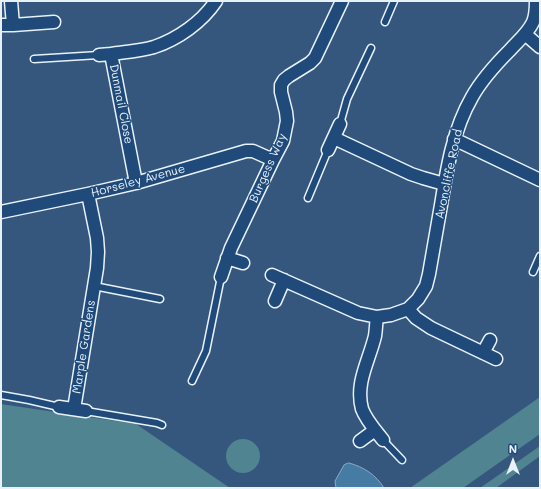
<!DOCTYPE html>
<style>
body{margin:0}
#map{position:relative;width:541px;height:489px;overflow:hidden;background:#35577e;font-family:Mali,sans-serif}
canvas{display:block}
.frame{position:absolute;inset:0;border:2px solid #e8f1f8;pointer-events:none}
.north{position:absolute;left:493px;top:441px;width:40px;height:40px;-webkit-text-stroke:3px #1f4a7a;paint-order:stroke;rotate:0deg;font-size:11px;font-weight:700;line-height:16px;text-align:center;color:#e8f1f8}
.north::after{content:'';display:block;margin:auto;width:14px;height:18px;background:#e8f1f8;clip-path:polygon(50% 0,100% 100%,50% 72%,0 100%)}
</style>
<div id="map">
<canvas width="541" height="489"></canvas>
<div class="frame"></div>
<div class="north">N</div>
</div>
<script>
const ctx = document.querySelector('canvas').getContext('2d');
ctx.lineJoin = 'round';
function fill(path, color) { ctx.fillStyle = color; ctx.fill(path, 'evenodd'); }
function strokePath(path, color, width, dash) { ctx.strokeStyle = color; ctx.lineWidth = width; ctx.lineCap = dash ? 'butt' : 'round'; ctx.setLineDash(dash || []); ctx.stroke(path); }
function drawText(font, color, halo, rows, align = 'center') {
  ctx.font = font + ' Mali,sans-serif'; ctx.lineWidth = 3; ctx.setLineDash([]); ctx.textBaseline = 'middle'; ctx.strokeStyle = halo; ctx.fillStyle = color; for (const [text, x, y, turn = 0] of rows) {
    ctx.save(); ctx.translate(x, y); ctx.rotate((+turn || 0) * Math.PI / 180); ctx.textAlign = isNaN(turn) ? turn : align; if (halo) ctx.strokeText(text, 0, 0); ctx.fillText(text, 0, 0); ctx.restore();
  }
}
fill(new Path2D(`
 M 540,397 L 540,434 L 463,488 L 410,488 Z
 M 1,404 L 136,424 L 230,488 L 1,488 Z
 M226 456a17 17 0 1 1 34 0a17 17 0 1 1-34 0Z
 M 540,446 L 540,456 L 496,488 L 480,488 Z`), '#508490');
const water = new Path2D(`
 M 349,463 C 364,467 376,475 384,488 L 336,488 L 335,481 L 344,465 Z`);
fill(water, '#467ca3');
strokePath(water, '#87abc5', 1);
const lane = new Path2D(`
 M 385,22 L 394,1
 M 34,59 L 99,55
 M 340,124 L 347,99 L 371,48
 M 308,198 L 328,150
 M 533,272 L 540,256
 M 94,286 L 160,299
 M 192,381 L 206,351 L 221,277
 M 1,395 L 29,400 L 59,407
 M 86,411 L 157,423 L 162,425
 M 383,440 L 402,460`);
const street = new Path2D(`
 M 11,1 L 13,25 L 54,22
 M 1,25 L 13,25
 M 525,34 L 540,47
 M 111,54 C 125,52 140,51 154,47 C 178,39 202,22 216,1
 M 99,55 L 111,54 L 136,183
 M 334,138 L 411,174 L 423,178 L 444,184
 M 454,139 L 540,180
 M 328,150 L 340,124
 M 1,212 L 88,194 L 136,183 L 246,151 L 253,151 L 273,160
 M 227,258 L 243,263
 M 272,275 L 358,313 L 377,317 L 391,315 L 408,309 L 418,299 L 426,286 L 429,274 C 433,251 437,228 441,205 C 447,168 453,130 472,97 C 482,79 495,65 510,50 C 518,41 528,33 533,22 C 536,15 536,8 536,1
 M 221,277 L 231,248 L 273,160 L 283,141 L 287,121 L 286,112 L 281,92 L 281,85 L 284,80 L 289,76 L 310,63 L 315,58 L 342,1
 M 275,301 L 284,280
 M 408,309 L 416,318 L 431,328 L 496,359
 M 377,317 C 376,323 376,330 375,336 C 369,361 355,383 362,409 C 366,420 376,431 383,440
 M 483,353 L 490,340
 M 59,407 L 86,411
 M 74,409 L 97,268 L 98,252 L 97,238 L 88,194
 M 360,441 L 375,430`);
strokePath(lane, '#e8f1f8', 9);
strokePath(street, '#e8f1f8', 15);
strokePath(lane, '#1f4a7a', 6);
strokePath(street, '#1f4a7a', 12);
drawText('12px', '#e8f1f8', '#1f4a7a', [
 ["Dunmail Close",121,104,79],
 ["Burgess Way",268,168,-66],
 ["Avoncliffe Road",449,174,-78],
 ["Horseley Avenue",138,181,-15],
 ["Marple Gardens",84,347,-81]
]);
</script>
